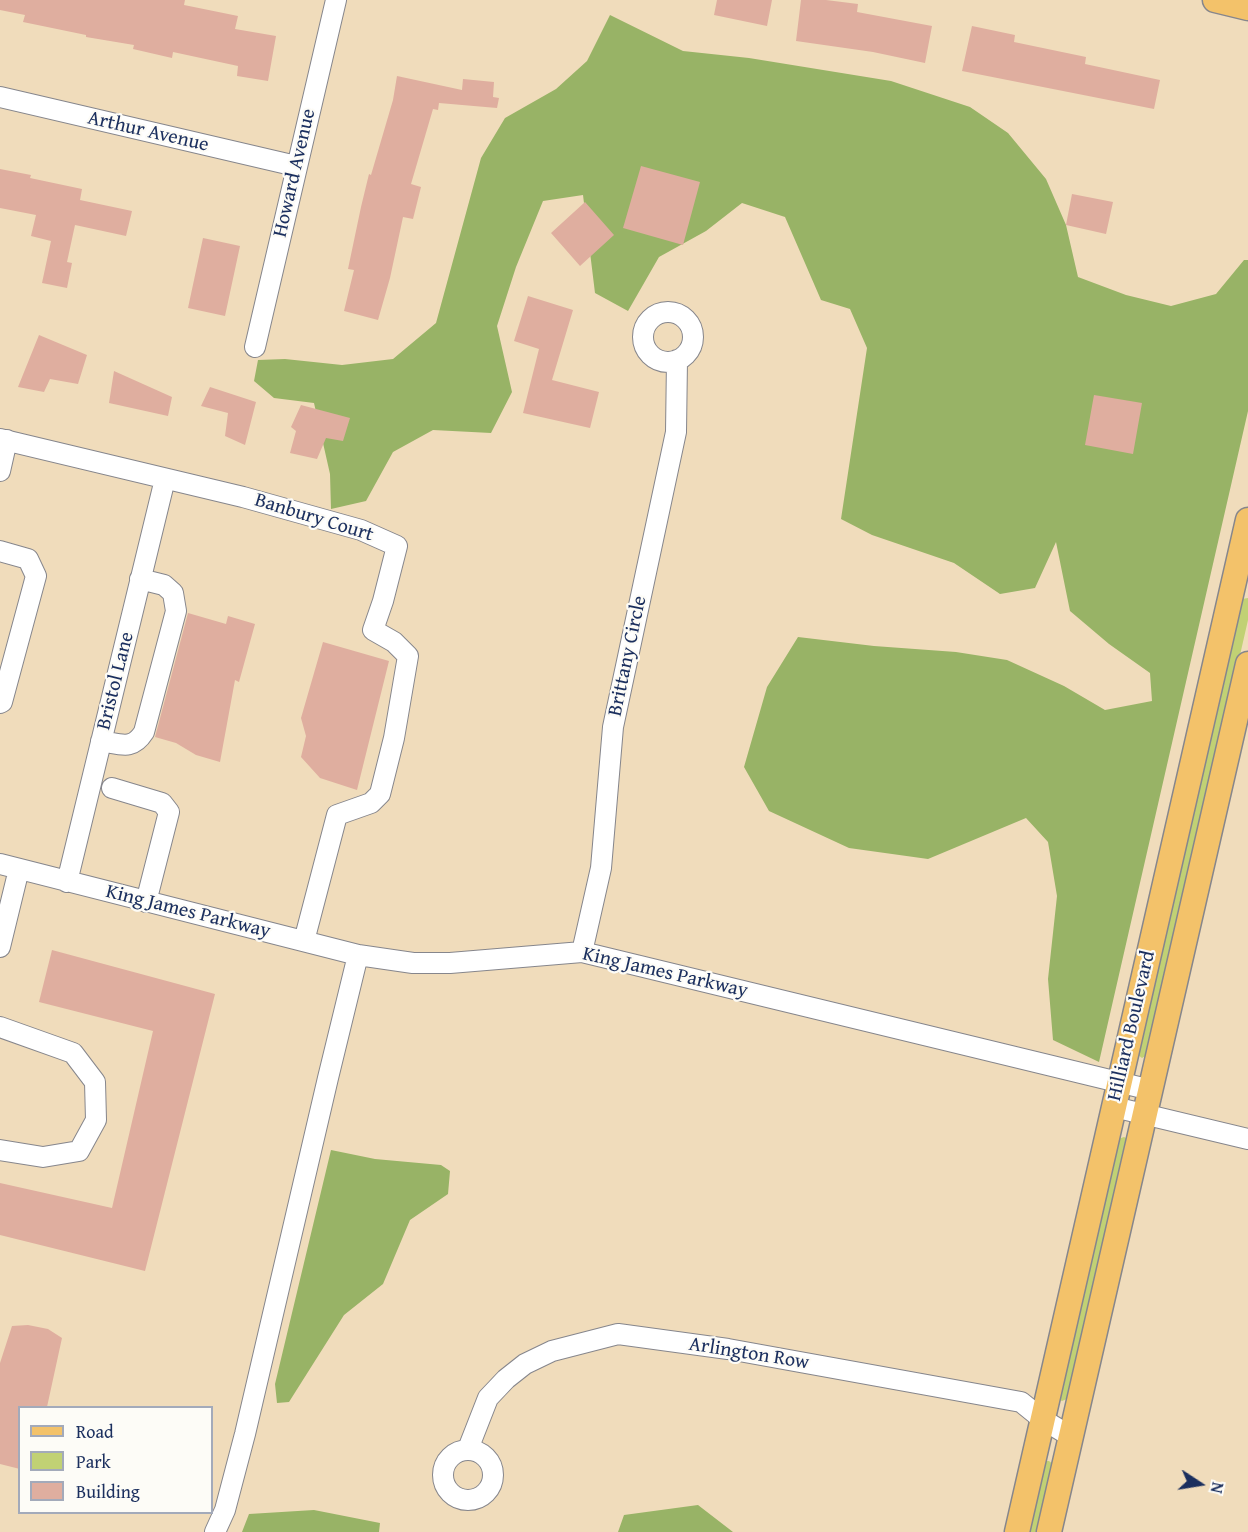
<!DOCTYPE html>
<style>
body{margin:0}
#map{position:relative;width:1248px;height:1532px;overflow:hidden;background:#f0dcbb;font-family:"Gentium Book Plus",serif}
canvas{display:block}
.legend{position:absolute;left:18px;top:1406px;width:195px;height:108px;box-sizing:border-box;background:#fdfcf7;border:2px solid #a3aaba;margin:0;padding:8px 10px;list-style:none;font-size:18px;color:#1b2f5e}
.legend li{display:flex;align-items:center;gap:12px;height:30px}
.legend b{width:30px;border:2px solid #a3aaba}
.north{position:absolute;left:1170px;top:1454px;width:60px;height:60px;-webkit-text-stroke:4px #fdfcf7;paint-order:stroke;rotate:102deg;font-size:16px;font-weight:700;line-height:24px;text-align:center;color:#1b2f5e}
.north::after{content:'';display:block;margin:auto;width:21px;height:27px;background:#1b2f5e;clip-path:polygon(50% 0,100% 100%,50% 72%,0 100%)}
</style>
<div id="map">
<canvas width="1248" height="1532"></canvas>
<ul class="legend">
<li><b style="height:8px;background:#f3c26a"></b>Road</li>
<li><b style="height:16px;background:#c1d174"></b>Park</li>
<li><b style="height:16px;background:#dfae9f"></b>Building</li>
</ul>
<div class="north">N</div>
</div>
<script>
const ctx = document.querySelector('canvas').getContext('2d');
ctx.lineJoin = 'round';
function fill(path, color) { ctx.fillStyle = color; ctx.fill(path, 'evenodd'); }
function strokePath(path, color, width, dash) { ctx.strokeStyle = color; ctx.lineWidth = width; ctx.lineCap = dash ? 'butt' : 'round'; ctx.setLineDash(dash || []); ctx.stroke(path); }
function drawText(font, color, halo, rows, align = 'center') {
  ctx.font = font + ' "Gentium Book Plus",serif'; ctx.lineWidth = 4.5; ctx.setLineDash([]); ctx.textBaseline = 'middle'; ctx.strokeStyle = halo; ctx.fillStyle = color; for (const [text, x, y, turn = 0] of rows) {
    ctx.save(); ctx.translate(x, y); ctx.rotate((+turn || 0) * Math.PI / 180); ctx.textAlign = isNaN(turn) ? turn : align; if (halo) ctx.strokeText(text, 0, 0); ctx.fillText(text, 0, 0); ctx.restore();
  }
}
fill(new Path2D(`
 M 1248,598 L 1248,620 L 1149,1054 L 1142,1058 L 1138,1055 L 1240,601 L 1242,599 Z
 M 1124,1137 L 1128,1139 L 1069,1398 L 1062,1401 L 1060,1400 L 1118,1139 Z
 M 1046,1461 L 1049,1461 L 1054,1465 L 1039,1532 L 1027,1532 L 1043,1465 Z`), '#c1d174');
fill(new Path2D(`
 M 610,15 L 683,51 L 749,58 L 891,81 L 970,107 L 1008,133 L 1046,179 L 1066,225 L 1078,277 L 1126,295 L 1171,306 L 1216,294 L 1244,260 L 1248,260 L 1248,411 L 1099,1062 L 1053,1040 L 1048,979 L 1057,896 L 1048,842 L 1026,818 L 928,859 L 849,848 L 769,811 L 744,767 L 767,687 L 798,637 L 874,646 L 956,652 L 1007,660 L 1064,686 L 1105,710 L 1152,701 L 1150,673 L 1109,644 L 1070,611 L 1056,542 L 1035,588 L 1000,594 L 954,563 L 872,535 L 841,519 L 867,348 L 850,309 L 821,300 L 785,217 L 742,203 L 706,231 L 659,257 L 628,311 L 595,293 L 583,195 L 543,201 L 516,267 L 497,326 L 512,392 L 491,433 L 433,430 L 393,452 L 366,501 L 331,509 L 330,474 L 314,403 L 274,398 L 254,381 L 258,360 L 285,359 L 342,365 L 393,359 L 436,323 L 481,158 L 505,118 L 556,89 L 587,61 Z
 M 331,1150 L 375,1159 L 441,1165 L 450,1171 L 448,1194 L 410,1220 L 383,1284 L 344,1315 L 289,1402 L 277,1403 L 275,1384 Z
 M 698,1505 L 733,1532 L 618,1532 L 624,1515 Z
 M 314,1510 L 380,1523 L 379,1532 L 242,1532 L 249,1514 Z`), '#98b366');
fill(new Path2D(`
 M 0,0 L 185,0 L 184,5 L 238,16 L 235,29 L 276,36 L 268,81 L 237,76 L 238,66 L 173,52 L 172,58 L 133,49 L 134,45 L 86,37 L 86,35 L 23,22 L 25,15 L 0,10 Z
 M 717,0 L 772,0 L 767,26 L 714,15 Z
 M 801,0 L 826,0 L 858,4 L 857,12 L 932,26 L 925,63 L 873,52 L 796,41 Z
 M 972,26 L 1015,35 L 1014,42 L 1086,57 L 1085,64 L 1160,80 L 1154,109 L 962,71 Z
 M 397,76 L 462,90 L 463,79 L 494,82 L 493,97 L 499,98 L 497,108 L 439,103 L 438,110 L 433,109 L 411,184 L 421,187 L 413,219 L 403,217 L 390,278 L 378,320 L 344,311 L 354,270 L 348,269 L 361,207 L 369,174 L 371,175 L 393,100 Z
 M 641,166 L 700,182 L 683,245 L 623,228 Z
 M 0,169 L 31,175 L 30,178 L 82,189 L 80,200 L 132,211 L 126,236 L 75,225 L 67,262 L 72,263 L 67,288 L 42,283 L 51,241 L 31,236 L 36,215 L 0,208 Z
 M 1072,194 L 1113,202 L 1106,234 L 1066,225 Z
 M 585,202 L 614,235 L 580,266 L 551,233 Z
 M 203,238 L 240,246 L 225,316 L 188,308 Z
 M 528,296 L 573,310 L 552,380 L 599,392 L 590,428 L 523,413 L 539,349 L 514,341 Z
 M 39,335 L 87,355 L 78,384 L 50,379 L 44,392 L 18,387 Z
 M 114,371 L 172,397 L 168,416 L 109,403 Z
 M 210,387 L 256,402 L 245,445 L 225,436 L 228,413 L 201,406 Z
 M 1094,395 L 1142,403 L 1133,454 L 1085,445 Z
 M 301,405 L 350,418 L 343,441 L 326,438 L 317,459 L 290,453 L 296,431 L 291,427 Z
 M 188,613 L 226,624 L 228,616 L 255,624 L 239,682 L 235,680 L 220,762 L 196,755 L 176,743 L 155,737 Z
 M 323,642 L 389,661 L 357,790 L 320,778 L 301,757 L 306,736 L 301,718 Z
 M 52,950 L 215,994 L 145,1271 L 0,1235 L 0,1183 L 112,1208 L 153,1031 L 39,1002 Z
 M 28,1325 L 48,1329 L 62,1338 L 47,1407 L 20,1407 L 20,1469 L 0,1464 L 0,1363 L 12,1326 Z`), '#dfae9f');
const minor = new Path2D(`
 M 0,97 L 296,166
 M643 337a25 25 0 1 1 50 0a25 25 0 1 1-50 0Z
 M 255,347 L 336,0
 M 0,439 L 243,497 L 361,530 L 397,546 L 383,601 L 373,630 L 394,642 L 408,656 L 394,738 L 380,794 L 371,803 L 337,815 L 304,941
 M 0,471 L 7,440
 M 0,551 L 28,559 L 36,576 L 2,702 L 0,703
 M 101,741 C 121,744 132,751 144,732 L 176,611 L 173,593 L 164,585 L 140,579
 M 112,788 L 162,803 L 169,812 L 146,902
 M 0,864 L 358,955 L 413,963 L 450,963 L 582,952 L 1151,1090
 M 67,882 L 165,479
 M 0,947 L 19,869
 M 582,952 L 601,868 L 613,727 L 676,432 L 677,360
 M 0,1027 L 73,1053 L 95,1082 L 96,1120 L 79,1151 L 43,1157 L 0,1150
 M 1114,1107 L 1248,1139
 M 468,1449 L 488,1398 L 506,1379 L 525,1364 L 552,1351 L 618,1334 L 728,1349 L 1021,1402 L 1042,1419 L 1070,1436
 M443 1475a25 25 0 1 1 50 0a25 25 0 1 1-50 0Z
 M 215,1532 L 225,1510 L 245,1434 L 328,1078 L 358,955`);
const major = new Path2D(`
 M 1215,0 L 1248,8
 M 1017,1532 L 1248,520
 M 1049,1532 L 1248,664`);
strokePath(minor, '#86868c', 22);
strokePath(major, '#86868c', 27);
strokePath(minor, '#fff', 20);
strokePath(major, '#f3c26a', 24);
drawText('20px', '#1b2f5e', '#fdfcf7', [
 ["Arthur Avenue",148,132,13],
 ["Howard Avenue",295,173,-77],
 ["Banbury Court",314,518,17],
 ["Brittany Circle",628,656,-78],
 ["Bristol Lane",116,681,-76],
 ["King James Parkway",188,912,14],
 ["King James Parkway",665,973,13],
 ["Hilliard Boulevard",1132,1026,-77],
 ["Arlington Row",749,1354,9]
]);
</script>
